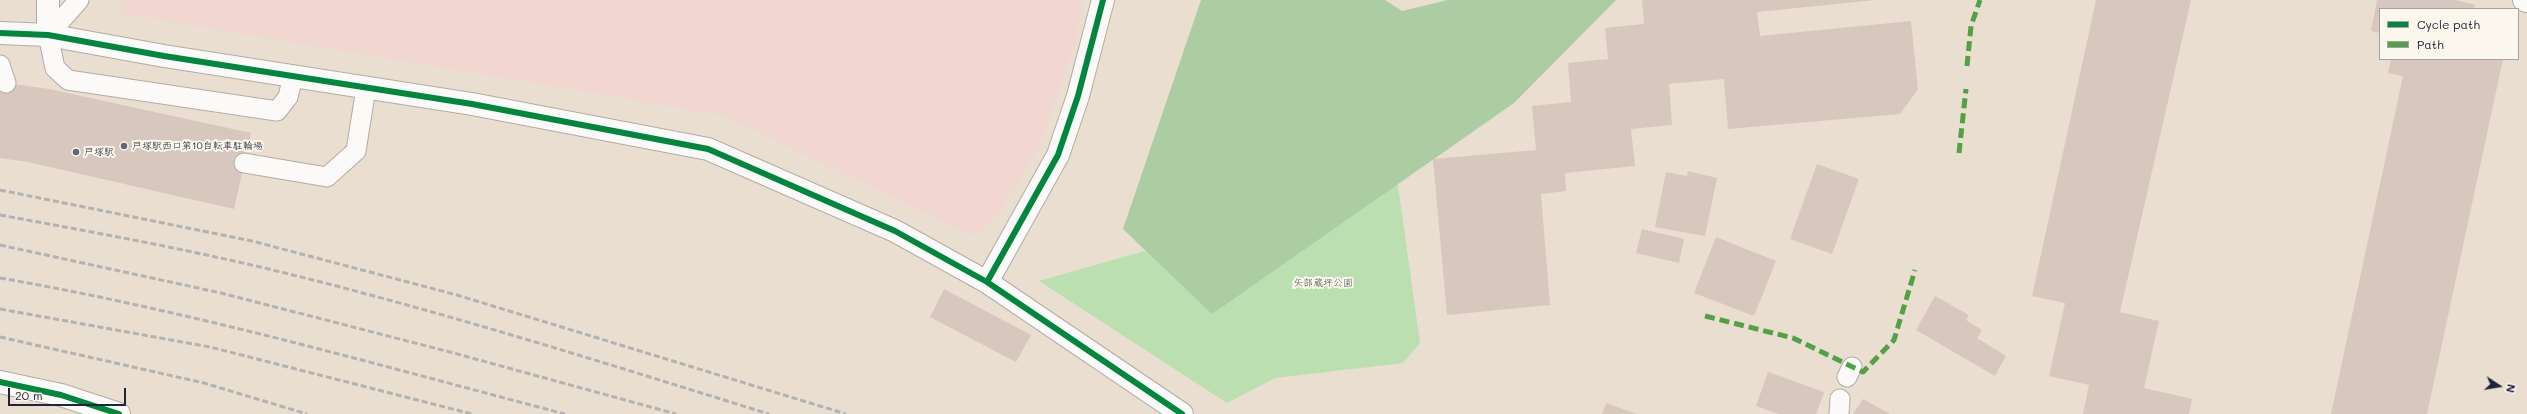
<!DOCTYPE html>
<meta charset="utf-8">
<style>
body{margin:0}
#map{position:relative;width:2527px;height:414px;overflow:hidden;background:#e9decf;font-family:Mali,sans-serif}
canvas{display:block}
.legend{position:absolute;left:2379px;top:8px;width:140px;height:52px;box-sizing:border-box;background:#fbf7ec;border:1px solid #a4a2a5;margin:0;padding:5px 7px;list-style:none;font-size:12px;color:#22223b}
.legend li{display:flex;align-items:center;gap:8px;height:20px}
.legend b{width:20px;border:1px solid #a4a2a5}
.north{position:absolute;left:2479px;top:366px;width:40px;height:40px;-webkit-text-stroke:3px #fbf7ec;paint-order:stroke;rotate:102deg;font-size:11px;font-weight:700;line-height:16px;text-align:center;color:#22223b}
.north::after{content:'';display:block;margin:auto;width:14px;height:18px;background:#22223b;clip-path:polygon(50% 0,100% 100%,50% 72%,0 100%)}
.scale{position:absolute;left:8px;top:388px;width:118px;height:18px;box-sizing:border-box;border:2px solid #22223b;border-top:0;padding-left:5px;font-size:12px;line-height:14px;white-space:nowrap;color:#22223b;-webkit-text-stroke:3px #fbf7ec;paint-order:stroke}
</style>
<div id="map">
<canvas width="2527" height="414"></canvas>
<ul class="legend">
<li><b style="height:5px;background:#00873e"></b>Cycle path</li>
<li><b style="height:5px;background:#50a245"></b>Path</li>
</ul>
<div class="north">N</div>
<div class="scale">20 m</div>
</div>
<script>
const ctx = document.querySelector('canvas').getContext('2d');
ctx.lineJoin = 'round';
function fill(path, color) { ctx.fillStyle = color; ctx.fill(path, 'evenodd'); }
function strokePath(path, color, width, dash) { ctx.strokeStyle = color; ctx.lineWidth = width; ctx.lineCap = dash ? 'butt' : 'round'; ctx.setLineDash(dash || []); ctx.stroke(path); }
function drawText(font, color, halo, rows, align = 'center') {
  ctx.font = font + ' Mali,"Klee One",sans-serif'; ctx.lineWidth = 4; ctx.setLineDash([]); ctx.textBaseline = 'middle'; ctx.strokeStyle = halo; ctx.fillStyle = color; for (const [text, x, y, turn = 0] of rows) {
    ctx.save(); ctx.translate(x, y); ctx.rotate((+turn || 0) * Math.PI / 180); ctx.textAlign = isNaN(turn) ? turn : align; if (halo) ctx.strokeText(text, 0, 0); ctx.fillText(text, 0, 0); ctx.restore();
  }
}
fill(new Path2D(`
 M 122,0 L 1083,0 L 1075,44 L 1037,152 L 1004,205 L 974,236 L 722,115 L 120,13 Z`), '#f1d6d2');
fill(new Path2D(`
 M 1393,150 L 1420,343 L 1403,363 L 1275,378 L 1227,403 L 1039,281 L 1250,221 Z`), '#bcdfb1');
fill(new Path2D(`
 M 1201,0 L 1385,0 L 1402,11 L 1448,0 L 1616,0 L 1514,103 L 1212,314 L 1123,229 Z`), '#accca4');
fill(new Path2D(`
 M 1642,0 L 1876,0 L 1757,12 L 1760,36 L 1911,21 L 1918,89 L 1900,114 L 1728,129 L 1724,79 L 1669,84 L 1672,125 L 1631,129 L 1635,166 L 1565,173 L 1566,191 L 1541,194 L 1550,305 L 1447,315 L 1433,159 L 1536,150 L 1532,106 L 1571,102 L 1568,63 L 1608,59 L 1605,28 L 1644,24 Z
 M 2096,0 L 2191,0 L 2120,312 L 2159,321 L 2144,388 L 2192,399 L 2189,414 L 2083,414 L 2089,385 L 2049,376 L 2065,303 L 2032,296 Z
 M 2377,0 L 2456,0 L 2475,5 L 2474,9 L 2380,9 L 2380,33 L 2371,31 Z
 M 2391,59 L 2503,59 L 2427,414 L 2331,414 L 2403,76 L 2388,73 Z
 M 0,82 L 49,89 L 251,133 L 234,209 L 28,162 L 0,158 Z
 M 1817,164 L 1859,179 L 1832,254 L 1790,239 Z
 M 1688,171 L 1717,178 L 1705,236 L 1655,227 L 1666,172 L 1687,176 Z
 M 1642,229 L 1684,239 L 1679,263 L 1636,253 Z
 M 1716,237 L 1776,261 L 1754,316 L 1694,293 Z
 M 944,289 L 1031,335 L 1016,362 L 930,317 Z
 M 1935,296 L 1969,315 L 1966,320 L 1982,330 L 1977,338 L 2006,356 L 1995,376 L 1916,330 Z
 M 1768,372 L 1824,392 L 1816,414 L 1779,414 L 1756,406 Z
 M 1863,399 L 1890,414 L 1853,414 Z
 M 1606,403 L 1637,414 L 1602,414 Z`), '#d8c7be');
const lane = new Path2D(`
 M 79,0 L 48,35 L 55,68 L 68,80 L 277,111 L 288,97 L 293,76
 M 0,65 L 6,83
 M 244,163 L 327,177 L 356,151 L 366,88
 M 1847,377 L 1852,367
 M 1839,414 L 1840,399`);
const street = new Path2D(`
 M 2524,0 L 2527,1
 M 48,35 L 48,0
 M 987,282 L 1058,155 L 1078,96 L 1103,0
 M 0,382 L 61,395 L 119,414`);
const secondary = new Path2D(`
 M 0,33 L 48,35 L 164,56 L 472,104 L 708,149 L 895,231 L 987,282 L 1182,414`);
strokePath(lane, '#b3aca6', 21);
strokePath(street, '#b3aca6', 24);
strokePath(secondary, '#b3aca6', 24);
strokePath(lane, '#fcfaf8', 19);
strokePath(street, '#fcfaf8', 22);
strokePath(secondary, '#fcfaf8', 22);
strokePath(new Path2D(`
 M 0,190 L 252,241 L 457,295 L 846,414
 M 0,215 C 98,233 197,251 293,275 C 454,315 611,365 769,414
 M 0,245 L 221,293 L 450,352 L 676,414
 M 0,278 C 191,311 378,365 565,414
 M 0,309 L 210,347 L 472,414
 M 0,337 L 204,383 L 307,414`), '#b3b2b3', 3, [6, 3]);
strokePath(new Path2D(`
 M 1967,66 L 1971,26 L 1980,0
 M 1959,153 L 1966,89
 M 1705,316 L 1793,338 L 1863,372 L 1894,340 L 1915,270`), '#50a245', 5, [10, 5]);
strokePath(new Path2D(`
 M 0,33 L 48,35 L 164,56 L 472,104 L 708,149 L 895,231 L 987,282 L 1182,414
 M 987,282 L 1058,155 L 1078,96 L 1103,0
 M 0,382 L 61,395 L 119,414`), '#00873e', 6);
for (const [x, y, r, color] of [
 [124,146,4,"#68646f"],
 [76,152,4,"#68646f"]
]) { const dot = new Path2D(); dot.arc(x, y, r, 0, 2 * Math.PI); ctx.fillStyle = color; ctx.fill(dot); strokePath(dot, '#fbf7ec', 1.5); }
drawText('10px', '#22223b', '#fbf7ec', [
 ["戸塚駅西口第10自転車駐輪場",132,146],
 ["戸塚駅",84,152]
], 'left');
drawText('10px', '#455b57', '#fbf7ec', [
 ["矢部蔵坪公園",1323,283]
]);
</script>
